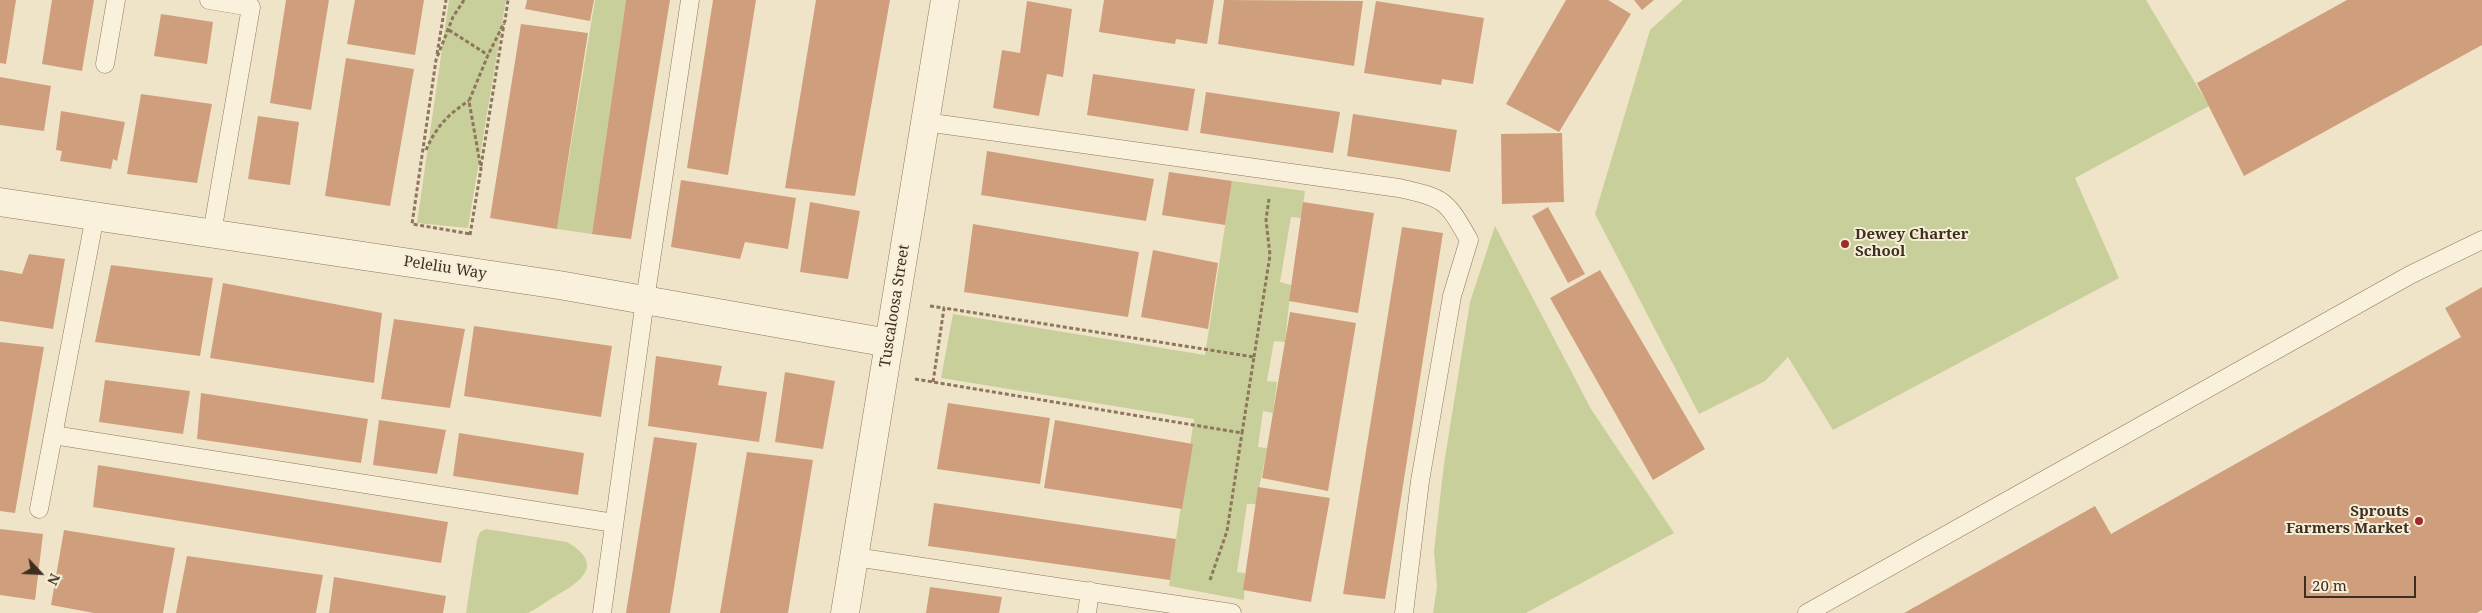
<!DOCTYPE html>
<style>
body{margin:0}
#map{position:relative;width:2482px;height:613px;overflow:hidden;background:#f0e4c8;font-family:"Noto Serif",serif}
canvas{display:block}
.north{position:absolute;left:15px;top:548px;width:50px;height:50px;-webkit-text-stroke:4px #f7eed8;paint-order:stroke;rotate:115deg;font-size:14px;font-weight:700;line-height:20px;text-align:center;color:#3d2e20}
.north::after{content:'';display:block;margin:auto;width:18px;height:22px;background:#3d2e20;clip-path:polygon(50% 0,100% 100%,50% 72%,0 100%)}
.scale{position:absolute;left:2304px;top:576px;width:112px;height:22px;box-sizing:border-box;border:2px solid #3d2e20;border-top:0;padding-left:6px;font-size:15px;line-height:18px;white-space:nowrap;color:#3d2e20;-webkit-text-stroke:4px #f7eed8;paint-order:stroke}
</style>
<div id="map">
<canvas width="2482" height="613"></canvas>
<div class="north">N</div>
<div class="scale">20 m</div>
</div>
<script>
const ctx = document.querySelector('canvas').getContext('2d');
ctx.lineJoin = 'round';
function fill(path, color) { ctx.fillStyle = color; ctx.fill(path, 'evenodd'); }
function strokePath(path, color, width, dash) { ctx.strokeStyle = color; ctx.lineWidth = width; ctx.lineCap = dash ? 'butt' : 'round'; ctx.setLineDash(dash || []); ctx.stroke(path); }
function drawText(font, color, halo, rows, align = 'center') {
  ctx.font = font + ' "Noto Serif",serif'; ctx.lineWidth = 4; ctx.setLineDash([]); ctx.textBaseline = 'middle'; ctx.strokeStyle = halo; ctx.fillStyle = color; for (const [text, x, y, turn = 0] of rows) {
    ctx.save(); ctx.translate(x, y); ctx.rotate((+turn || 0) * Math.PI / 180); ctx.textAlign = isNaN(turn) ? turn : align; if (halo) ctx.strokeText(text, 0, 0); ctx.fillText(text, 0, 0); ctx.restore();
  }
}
fill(new Path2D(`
 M 449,0 L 506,0 L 468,228 L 417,223 Z
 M 595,0 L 626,0 L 592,234 L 557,229 Z
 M 1683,0 L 2146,0 L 2209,106 L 2075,178 L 2119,278 L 1833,430 L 1788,357 L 1765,381 L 1699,414 L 1595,214 L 1650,30 Z
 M 1232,181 L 1305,191 L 1301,218 L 1291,217 L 1280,282 L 1291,285 L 1285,342 L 1274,341 L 1267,381 L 1277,382 L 1273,413 L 1263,411 L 1258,447 L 1267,448 L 1256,504 L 1247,504 L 1237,572 L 1245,573 L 1244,600 L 1169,586 L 1194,419 L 941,378 L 953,314 L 1205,355 Z
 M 1495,226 L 1591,409 L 1674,533 L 1526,613 L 1433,613 L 1437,587 L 1434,551 L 1444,464 L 1470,302 Z
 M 486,529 L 567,542 C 607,565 579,583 554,597 C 545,602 536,610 527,613 C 515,613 480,613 466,613 L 477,540 L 480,532 Z`), '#c9cf9b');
fill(new Path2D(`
 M 0,0 L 16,0 L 6,64 L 0,63 Z
 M 52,0 L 94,0 L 82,71 L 42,64 Z
 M 286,0 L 329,0 L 311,110 L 270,103 Z
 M 355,0 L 424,0 L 415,55 L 347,44 Z
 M 527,0 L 594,0 L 590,21 L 525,9 Z
 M 626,0 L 670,0 L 631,239 L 592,234 Z
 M 713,0 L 756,0 L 728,175 L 687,168 Z
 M 816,0 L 890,0 L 855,196 L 785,188 Z
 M 1104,0 L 1214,0 L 1207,44 L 1176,39 L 1175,44 L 1099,32 Z
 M 1224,0 L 1363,1 L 1354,66 L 1218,44 Z
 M 1566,0 L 1608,0 L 1631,14 L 1559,132 L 1506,104 Z
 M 1634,0 L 1654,0 L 1642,10 Z
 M 2347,0 L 2482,0 L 2482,45 L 2244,176 L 2197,83 Z
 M 1027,1 L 1072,9 L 1063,77 L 1047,74 L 1039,116 L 993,108 L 1002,50 L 1020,53 Z
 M 1376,1 L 1484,18 L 1473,84 L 1442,79 L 1441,85 L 1364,73 Z
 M 161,14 L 213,22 L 207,64 L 154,56 Z
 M 521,24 L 588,33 L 557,229 L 490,218 Z
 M 346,58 L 414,69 L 390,206 L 325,196 Z
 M 1093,74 L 1195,89 L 1188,131 L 1087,115 Z
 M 0,77 L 51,86 L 44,131 L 0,125 Z
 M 1206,92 L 1340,112 L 1333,153 L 1200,133 Z
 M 141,94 L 212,104 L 197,183 L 127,174 Z
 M 61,111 L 125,122 L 117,161 L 113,159 L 111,169 L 60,161 L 62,151 L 56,150 Z
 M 1353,114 L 1457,130 L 1450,172 L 1347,156 Z
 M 258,116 L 299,122 L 290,185 L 248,179 Z
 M 1562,133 L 1564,202 L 1502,204 L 1501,134 Z
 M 987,151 L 1154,179 L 1146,221 L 981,195 Z
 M 1169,172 L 1232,181 L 1225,225 L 1162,215 Z
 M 681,180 L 796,198 L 788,249 L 745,242 L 740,259 L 671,247 Z
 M 810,202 L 860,211 L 848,279 L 800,272 Z
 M 1303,202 L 1374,213 L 1358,313 L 1289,301 Z
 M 1548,207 L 1585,274 L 1568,283 L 1532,216 Z
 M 973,224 L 1139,252 L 1128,317 L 964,292 Z
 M 1402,227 L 1443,233 L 1385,599 L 1343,594 Z
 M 1153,250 L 1218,263 L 1208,329 L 1141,317 Z
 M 29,254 L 65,259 L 53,329 L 0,321 L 0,270 L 22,274 Z
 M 111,265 L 213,278 L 200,356 L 95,342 Z
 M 1600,270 L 1705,449 L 1653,480 L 1550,298 Z
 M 223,283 L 382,313 L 374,383 L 210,358 Z
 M 2482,287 L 2482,610 L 2477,613 L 1904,613 L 2095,506 L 2111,534 L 2461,337 L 2445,308 Z
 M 1290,312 L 1356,323 L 1328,491 L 1262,478 Z
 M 394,319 L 465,329 L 450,408 L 381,399 Z
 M 474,326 L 612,346 L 601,417 L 464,396 Z
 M 0,342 L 44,347 L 15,513 L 0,511 Z
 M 656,356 L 722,366 L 718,385 L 767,392 L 759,442 L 648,426 Z
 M 785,372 L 835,381 L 823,449 L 775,442 Z
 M 105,380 L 190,391 L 183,434 L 99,422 Z
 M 201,393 L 368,419 L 361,463 L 197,439 Z
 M 948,403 L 1050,418 L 1040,484 L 937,469 Z
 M 379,420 L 446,430 L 437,474 L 373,465 Z
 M 1055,420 L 1193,444 L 1182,509 L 1044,488 Z
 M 459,433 L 584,453 L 578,495 L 453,476 Z
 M 654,437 L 697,443 L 670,613 L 626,613 Z
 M 747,452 L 813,460 L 788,613 L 720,613 Z
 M 98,465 L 448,522 L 441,563 L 93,507 Z
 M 1258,487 L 1330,498 L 1311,602 L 1243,590 Z
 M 934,503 L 1176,539 L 1170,580 L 928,546 Z
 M 0,529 L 43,534 L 35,600 L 0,595 Z
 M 64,530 L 175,548 L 163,613 L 94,613 L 51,605 Z
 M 187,556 L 323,575 L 316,613 L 176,613 Z
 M 334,577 L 446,596 L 443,613 L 329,613 Z
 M 930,587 L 1002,597 L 999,613 L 926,613 Z`), '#cf9f7d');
const lane = new Path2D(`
 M 209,0 L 251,7 L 212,233
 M 105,64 L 116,0
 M 925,122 L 1399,188 C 1444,198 1446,199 1469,240 L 1452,296 L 1420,481 L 1404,613
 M 53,435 L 614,523
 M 39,509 L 95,216
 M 855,557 L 1232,613
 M 602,613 L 645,300 L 690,0
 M 1087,613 L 1090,591
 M 1807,613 L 2410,275 L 2482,240`);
const street = new Path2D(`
 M 0,202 L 559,285 L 889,343
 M 845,613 L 945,0`);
strokePath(lane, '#8d765c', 19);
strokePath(street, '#8d765c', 29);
strokePath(new Path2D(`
 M 464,0 L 453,17 L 436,60 L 412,224 L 471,234
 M 449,30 L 488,55
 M 437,54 L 446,0
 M 426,150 C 436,127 448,114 469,101
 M 481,166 L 504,24
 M 470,235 L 481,169 L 469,101 L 488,55 L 505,21 L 508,0
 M 930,306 L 944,308
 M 1254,357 L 1270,255 L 1266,220 L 1269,199
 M 915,379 L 933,382 L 1242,433 L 1254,357 L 944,308 L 933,382
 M 1210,580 L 1227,531 L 1242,433`), '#8d765c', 3, [4, 2.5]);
strokePath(lane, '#faf1dc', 18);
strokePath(street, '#faf1dc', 28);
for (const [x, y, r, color] of [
 [1845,244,5,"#9e2a2b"],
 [2419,521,5,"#9e2a2b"]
]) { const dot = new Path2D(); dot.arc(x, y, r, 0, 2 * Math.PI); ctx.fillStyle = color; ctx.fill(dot); strokePath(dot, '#f7eed8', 2); }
drawText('bold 15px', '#3d2e20', '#f7eed8', [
 ["Dewey Charter",1855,235],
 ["School",1855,252],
 ["Sprouts",2409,512,"right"],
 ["Farmers Market",2409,529,"right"]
], 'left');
drawText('15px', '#3d2e20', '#f7eed8', [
 ["Peleliu Way",445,268,9],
 ["Tuscaloosa Street",895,306,-81]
]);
</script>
